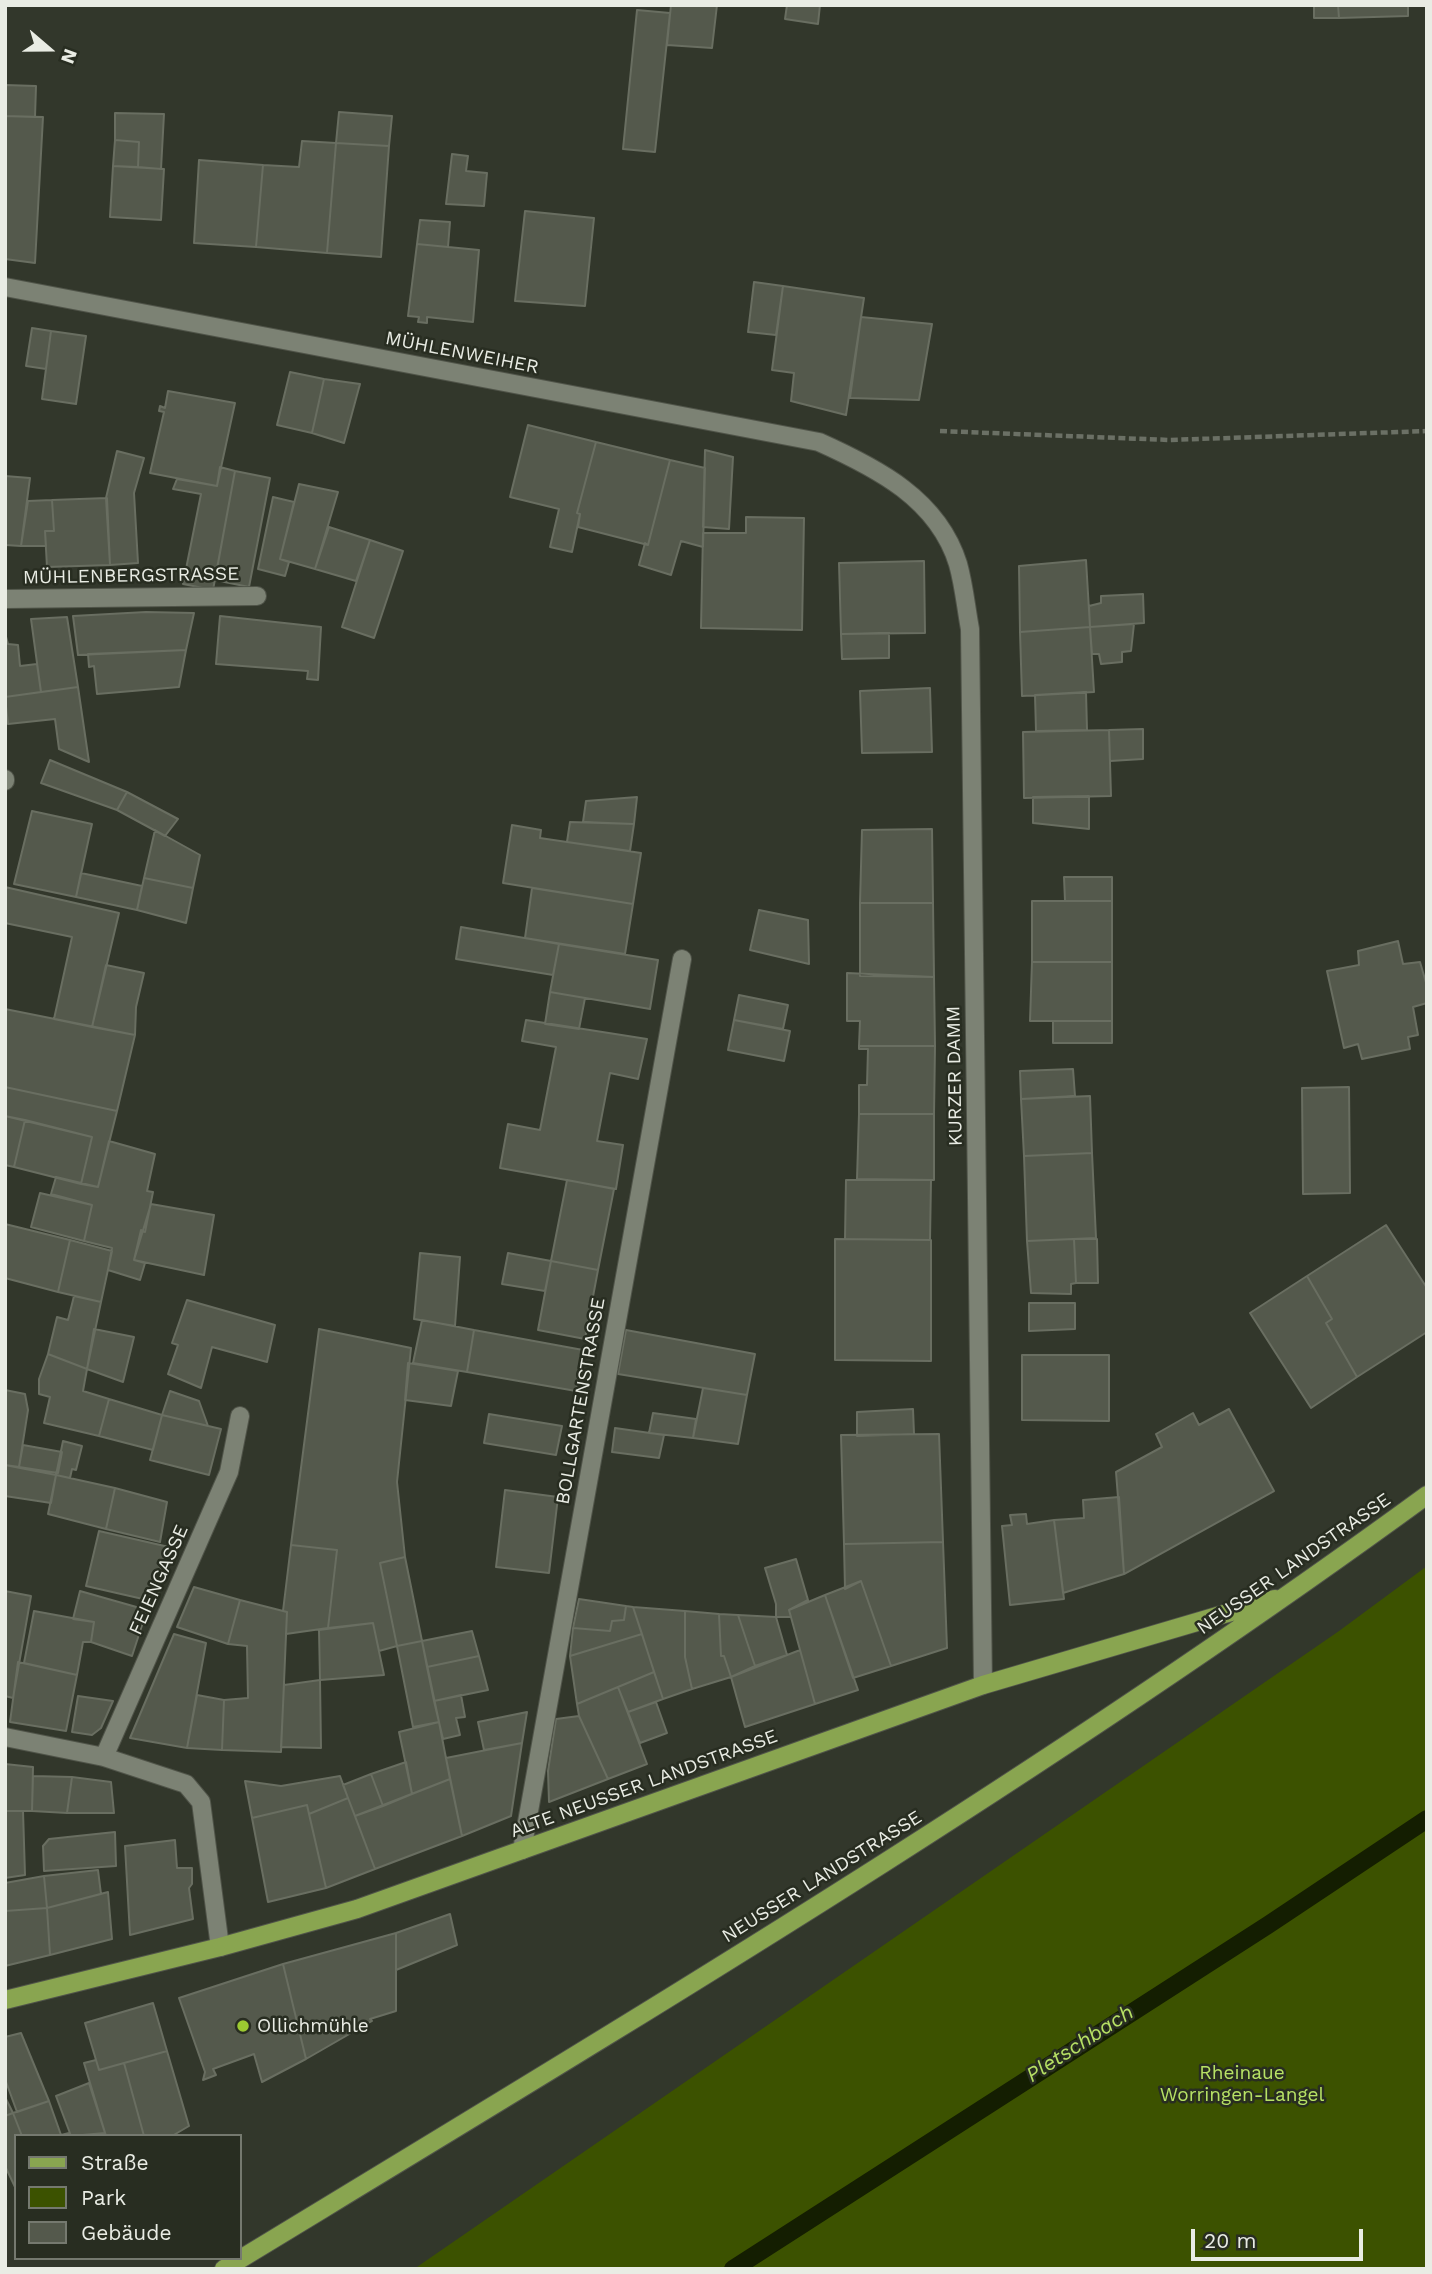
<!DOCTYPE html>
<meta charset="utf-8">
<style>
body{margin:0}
#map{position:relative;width:1432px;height:2274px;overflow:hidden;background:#32372b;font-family:"Work Sans",sans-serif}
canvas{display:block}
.frame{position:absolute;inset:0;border:7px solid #e9ece4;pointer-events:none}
.legend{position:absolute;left:14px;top:2134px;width:228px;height:126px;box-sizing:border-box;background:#282d21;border:2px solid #75796f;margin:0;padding:9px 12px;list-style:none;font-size:21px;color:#e9ece4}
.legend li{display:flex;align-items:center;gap:14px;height:35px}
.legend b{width:35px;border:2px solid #75796f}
.north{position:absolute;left:14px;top:14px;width:70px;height:70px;-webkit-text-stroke:5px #282d21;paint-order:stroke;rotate:110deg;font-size:19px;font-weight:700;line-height:28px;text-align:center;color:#e9ece4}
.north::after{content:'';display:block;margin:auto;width:24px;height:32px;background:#e9ece4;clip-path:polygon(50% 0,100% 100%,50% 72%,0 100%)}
.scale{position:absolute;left:1191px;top:2229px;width:172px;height:32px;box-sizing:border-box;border:4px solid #e9ece4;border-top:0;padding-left:9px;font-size:21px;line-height:24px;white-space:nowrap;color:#e9ece4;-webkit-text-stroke:5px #282d21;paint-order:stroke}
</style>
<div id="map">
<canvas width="1432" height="2274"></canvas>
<div class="frame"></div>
<ul class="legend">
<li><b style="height:9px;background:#89a550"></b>Straße</li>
<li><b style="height:19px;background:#3c5200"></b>Park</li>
<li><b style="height:19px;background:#54594c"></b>Gebäude</li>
</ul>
<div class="north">N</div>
<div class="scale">20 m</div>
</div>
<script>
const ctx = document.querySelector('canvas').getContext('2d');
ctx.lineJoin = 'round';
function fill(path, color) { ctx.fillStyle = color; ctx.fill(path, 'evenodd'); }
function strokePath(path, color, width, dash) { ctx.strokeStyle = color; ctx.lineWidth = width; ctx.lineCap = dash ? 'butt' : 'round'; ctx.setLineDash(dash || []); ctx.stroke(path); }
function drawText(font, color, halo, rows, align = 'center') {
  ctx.font = font + ' "Work Sans",sans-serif'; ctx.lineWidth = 5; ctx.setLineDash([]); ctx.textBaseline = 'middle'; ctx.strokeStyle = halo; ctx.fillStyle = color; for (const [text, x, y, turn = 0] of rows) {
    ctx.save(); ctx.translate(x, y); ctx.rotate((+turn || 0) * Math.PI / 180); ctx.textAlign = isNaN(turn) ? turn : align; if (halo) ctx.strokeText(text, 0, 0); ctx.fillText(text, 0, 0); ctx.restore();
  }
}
fill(new Path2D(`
 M 1427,1566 L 1427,2269 L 414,2269 L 1339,1631 Z`), '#3c5200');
strokePath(new Path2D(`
 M 733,2269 L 1268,1925 L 1427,1819`), '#141e01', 18);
const building = new Path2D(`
 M 671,5 L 717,5 L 712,48 L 667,45 Z
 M 787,5 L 820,5 L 818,24 L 785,19 Z
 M 1314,5 L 1338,5 L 1339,18 L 1314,18 Z
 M 1338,5 L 1408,5 L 1408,16 L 1339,18 Z
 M 637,10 L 670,13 L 655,152 L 623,149 Z
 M 5,85 L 36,86 L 35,117 L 5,116 Z
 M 339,112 L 392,116 L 389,146 L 336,143 Z
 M 115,113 L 164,114 L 161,169 L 138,167 L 139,142 L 115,140 Z
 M 5,116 L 43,117 L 35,263 L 5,259 Z
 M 115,140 L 139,142 L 138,167 L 113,166 Z
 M 302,141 L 336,143 L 327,253 L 256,247 L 263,165 L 299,167 Z
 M 336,143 L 389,146 L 381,257 L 327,253 Z
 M 452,154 L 468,156 L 466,171 L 487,173 L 484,206 L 446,204 Z
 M 199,160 L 263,165 L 256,247 L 194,243 Z
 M 113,166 L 164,169 L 161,220 L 110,217 Z
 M 525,211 L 594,218 L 585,306 L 515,301 Z
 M 420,220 L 450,222 L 448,247 L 417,244 Z
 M 417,244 L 479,250 L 473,322 L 427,317 L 427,323 L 418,322 L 419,317 L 408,316 Z
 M 754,282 L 783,286 L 776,335 L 748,332 Z
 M 783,286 L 864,298 L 846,415 L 791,401 L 794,373 L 772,370 Z
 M 861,317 L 932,324 L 919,400 L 850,398 Z
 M 32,328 L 51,331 L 46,369 L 26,366 Z
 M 51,331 L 86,336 L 76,404 L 42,399 Z
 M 290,372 L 324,379 L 312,433 L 277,425 Z
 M 324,379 L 360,384 L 344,443 L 312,433 Z
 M 168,391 L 235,403 L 217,486 L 150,473 L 164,412 L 159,411 L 160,406 L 165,408 Z
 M 528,425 L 596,442 L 577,513 L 580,514 L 572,552 L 550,547 L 559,509 L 510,497 Z
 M 596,442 L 670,460 L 648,545 L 578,527 L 580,514 L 577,513 Z
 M 705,450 L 733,457 L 729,529 L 703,527 Z
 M 117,451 L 144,458 L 134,493 L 138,563 L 110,565 L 106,498 Z
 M 670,460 L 705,468 L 703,547 L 681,541 L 671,575 L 639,565 L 645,543 L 648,545 Z
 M 220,467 L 235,471 L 213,590 L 183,584 L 201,494 L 173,489 L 177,479 L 217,486 Z
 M 235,471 L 270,478 L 249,587 L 215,580 Z
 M 5,476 L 30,478 L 21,546 L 5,545 Z
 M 299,484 L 338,492 L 315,569 L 280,559 Z
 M 273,497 L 294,502 L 280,559 L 289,562 L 285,576 L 258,569 Z
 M 107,498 L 110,565 L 47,567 L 45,531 L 54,531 L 52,500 Z
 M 52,500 L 54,531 L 45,531 L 46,546 L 21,546 L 28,501 Z
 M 746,517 L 804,518 L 802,630 L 701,628 L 703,533 L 746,533 Z
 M 329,527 L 370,540 L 356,581 L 315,569 Z
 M 370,540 L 403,551 L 374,638 L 342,627 Z
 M 1086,560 L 1090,627 L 1020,632 L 1019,566 Z
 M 924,561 L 925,633 L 841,634 L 839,563 Z
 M 1143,594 L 1144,623 L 1090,627 L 1089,606 L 1101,603 L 1101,596 Z
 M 146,612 L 194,613 L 186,650 L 78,655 L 73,616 Z
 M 220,616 L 321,627 L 318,680 L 307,679 L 308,671 L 216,664 Z
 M 67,617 L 78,687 L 41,692 L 31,619 Z
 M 1134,624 L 1131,651 L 1122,652 L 1122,662 L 1101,664 L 1099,654 L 1092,654 L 1090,627 Z
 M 1090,627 L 1094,692 L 1022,696 L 1020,632 Z
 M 5,633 L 8,644 L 18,645 L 20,666 L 37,664 L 41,692 L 5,697 Z
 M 889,633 L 889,658 L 842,659 L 841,634 Z
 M 186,650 L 179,687 L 97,694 L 94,666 L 89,667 L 88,654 Z
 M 78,687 L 89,762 L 59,749 L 55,719 L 8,724 L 5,697 Z
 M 930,688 L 932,752 L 862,753 L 860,691 Z
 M 1086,692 L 1087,730 L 1036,731 L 1035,695 Z
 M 1143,729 L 1143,759 L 1110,761 L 1109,730 Z
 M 1109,730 L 1111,796 L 1024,798 L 1023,732 Z
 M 50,760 L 127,792 L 117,810 L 41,783 Z
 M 127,792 L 178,819 L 165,836 L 117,810 Z
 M 1089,796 L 1089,829 L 1033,823 L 1033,797 Z
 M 637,797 L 634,824 L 583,822 L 586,801 Z
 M 32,811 L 92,824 L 76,897 L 14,884 Z
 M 570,822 L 634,824 L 630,851 L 567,842 Z
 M 512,825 L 541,830 L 540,838 L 641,853 L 633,904 L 503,883 Z
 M 932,829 L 933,903 L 860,903 L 862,830 Z
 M 155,830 L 200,855 L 193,888 L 144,878 Z
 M 81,873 L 142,886 L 137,910 L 76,897 Z
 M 1064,877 L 1112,877 L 1112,901 L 1065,901 Z
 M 144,878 L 193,888 L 186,923 L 137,910 Z
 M 5,887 L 119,913 L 92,1027 L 54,1019 L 72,937 L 5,923 Z
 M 532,888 L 633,904 L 625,954 L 525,938 Z
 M 1032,901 L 1112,901 L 1112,962 L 1032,962 Z
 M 860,903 L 933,903 L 934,977 L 860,976 Z
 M 759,910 L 808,920 L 809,964 L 750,950 Z
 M 461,927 L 559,944 L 553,975 L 456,959 Z
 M 1398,941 L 1403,964 L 1420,962 L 1427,986 L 1427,1003 L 1413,1007 L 1418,1035 L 1408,1037 L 1410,1049 L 1362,1059 L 1358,1044 L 1344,1048 L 1327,971 L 1359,965 L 1358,951 Z
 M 559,944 L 658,960 L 650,1009 L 550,992 Z
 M 1032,962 L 1112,962 L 1112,1021 L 1030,1021 Z
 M 106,965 L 144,973 L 136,1007 L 135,1035 L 92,1027 Z
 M 847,973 L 934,977 L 935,1046 L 859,1046 L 860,1021 L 847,1021 Z
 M 550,992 L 585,998 L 579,1029 L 545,1024 Z
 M 739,995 L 788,1005 L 783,1029 L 734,1020 Z
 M 5,1009 L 135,1035 L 117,1111 L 5,1087 Z
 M 526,1020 L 647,1039 L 638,1079 L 610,1073 L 597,1141 L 623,1145 L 616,1189 L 500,1168 L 508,1124 L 540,1130 L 556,1047 L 522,1041 Z
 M 734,1020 L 790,1031 L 784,1061 L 728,1050 Z
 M 1053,1021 L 1112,1021 L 1112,1043 L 1053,1043 Z
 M 859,1046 L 935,1046 L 934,1114 L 859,1114 L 859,1085 L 867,1085 L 868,1049 L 859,1049 Z
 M 1073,1069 L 1075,1096 L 1021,1099 L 1020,1071 Z
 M 5,1087 L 117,1111 L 98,1187 L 81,1184 L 92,1137 L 5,1116 Z
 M 1349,1087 L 1350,1193 L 1303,1194 L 1302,1088 Z
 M 1090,1096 L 1092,1153 L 1024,1156 L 1021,1099 Z
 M 859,1114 L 934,1114 L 934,1180 L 857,1179 Z
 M 5,1116 L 25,1120 L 14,1167 L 5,1165 Z
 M 25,1120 L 92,1137 L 81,1184 L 14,1167 Z
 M 109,1141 L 155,1154 L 147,1191 L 153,1192 L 145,1232 L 141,1230 L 134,1260 L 145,1263 L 140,1280 L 108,1270 L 112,1248 L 84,1241 L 92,1205 L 51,1194 L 56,1177 L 98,1187 Z
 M 1092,1153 L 1096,1238 L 1027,1241 L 1024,1156 Z
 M 567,1180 L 614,1189 L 598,1270 L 551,1261 Z
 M 846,1180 L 931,1180 L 930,1240 L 845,1239 Z
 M 40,1193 L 92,1205 L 84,1241 L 31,1227 Z
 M 151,1204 L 214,1215 L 204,1275 L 134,1260 Z
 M 5,1224 L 70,1240 L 58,1292 L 5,1278 Z
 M 1386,1225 L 1427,1288 L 1427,1332 L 1357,1377 L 1326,1323 L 1332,1319 L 1307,1276 Z
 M 835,1239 L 931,1240 L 931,1361 L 835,1360 Z
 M 1074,1239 L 1097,1239 L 1098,1283 L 1076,1283 Z
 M 1074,1239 L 1076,1283 L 1071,1284 L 1071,1294 L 1031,1293 L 1027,1241 Z
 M 70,1240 L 112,1251 L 101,1302 L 58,1292 Z
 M 420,1253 L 460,1257 L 455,1326 L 414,1319 Z
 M 508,1253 L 551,1261 L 545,1291 L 502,1284 Z
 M 551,1261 L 598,1270 L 585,1339 L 538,1330 Z
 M 1307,1276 L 1332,1319 L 1326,1323 L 1357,1377 L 1311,1408 L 1250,1313 Z
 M 74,1296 L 101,1302 L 87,1369 L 48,1354 L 57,1317 L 68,1320 Z
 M 187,1300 L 275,1325 L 267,1362 L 212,1347 L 201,1388 L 168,1374 L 178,1345 L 172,1343 Z
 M 1029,1303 L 1075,1303 L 1075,1329 L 1029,1331 Z
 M 422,1320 L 474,1330 L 467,1372 L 413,1363 Z
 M 94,1329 L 134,1337 L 123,1382 L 87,1369 Z
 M 319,1329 L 411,1348 L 397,1482 L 405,1557 L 380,1563 L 397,1646 L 379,1651 L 373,1623 L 328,1628 L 337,1550 L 291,1545 Z
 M 474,1330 L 583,1350 L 576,1391 L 467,1372 Z
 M 626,1330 L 755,1354 L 747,1395 L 618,1374 Z
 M 48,1354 L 87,1369 L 83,1391 L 109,1399 L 99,1436 L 44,1423 L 50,1397 L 39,1394 L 39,1379 Z
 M 1022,1355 L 1109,1355 L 1109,1421 L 1022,1420 Z
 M 408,1363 L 458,1371 L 451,1406 L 405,1400 Z
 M 703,1388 L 747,1395 L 738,1444 L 693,1438 Z
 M 5,1390 L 25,1394 L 28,1410 L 19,1467 L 5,1465 Z
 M 170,1391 L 199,1401 L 208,1426 L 162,1415 Z
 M 109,1399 L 162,1415 L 153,1450 L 99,1436 Z
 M 913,1409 L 914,1434 L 857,1436 L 857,1412 Z
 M 1229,1409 L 1274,1491 L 1124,1574 L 1116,1472 L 1162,1447 L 1156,1434 L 1193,1413 L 1199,1425 Z
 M 653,1413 L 696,1419 L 693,1438 L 649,1433 Z
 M 489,1414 L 562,1426 L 556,1455 L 484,1443 Z
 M 162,1415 L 221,1429 L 209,1475 L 150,1460 Z
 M 615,1428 L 664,1435 L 659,1458 L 612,1452 Z
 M 939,1434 L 943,1542 L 844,1544 L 841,1435 Z
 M 63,1441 L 82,1446 L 76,1470 L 72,1469 L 70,1478 L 56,1475 Z
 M 23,1445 L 62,1452 L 58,1473 L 19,1467 Z
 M 5,1465 L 56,1475 L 51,1503 L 5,1496 Z
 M 56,1475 L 115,1488 L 106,1529 L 48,1514 Z
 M 115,1488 L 167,1502 L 160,1542 L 106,1529 Z
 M 505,1490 L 558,1497 L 549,1573 L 496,1567 Z
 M 1119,1497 L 1124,1574 L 1063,1593 L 1054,1520 L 1084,1518 L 1083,1500 Z
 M 1026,1514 L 1027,1524 L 1054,1520 L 1064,1599 L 1010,1605 L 1002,1526 L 1012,1525 L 1010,1515 Z
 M 99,1531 L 169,1547 L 156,1602 L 86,1586 Z
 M 943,1542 L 947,1648 L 891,1666 L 861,1581 L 845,1589 L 844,1544 Z
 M 291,1545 L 337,1550 L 328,1628 L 286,1634 L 287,1612 L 283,1611 Z
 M 405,1557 L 422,1641 L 397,1646 L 380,1563 Z
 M 796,1559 L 808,1600 L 789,1610 L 791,1617 L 776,1617 L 776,1604 L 765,1568 Z
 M 861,1581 L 891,1666 L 853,1678 L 825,1595 Z
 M 194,1587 L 240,1600 L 228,1644 L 177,1627 Z
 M 5,1591 L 31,1596 L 13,1698 L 5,1696 Z
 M 80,1591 L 147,1610 L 132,1656 L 91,1642 L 94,1622 L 73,1619 Z
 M 825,1595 L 858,1690 L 815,1704 L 789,1610 Z
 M 579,1599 L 626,1606 L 624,1620 L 612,1621 L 610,1631 L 573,1628 Z
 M 240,1600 L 287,1612 L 281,1752 L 222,1750 L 224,1700 L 248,1698 L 247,1646 L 228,1644 Z
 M 626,1606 L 633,1607 L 642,1634 L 570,1656 L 573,1628 L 610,1631 L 612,1621 L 624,1620 Z
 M 633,1607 L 685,1611 L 685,1657 L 692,1689 L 663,1699 Z
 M 34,1611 L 94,1622 L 91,1642 L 83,1642 L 77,1675 L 24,1663 Z
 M 685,1611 L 719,1614 L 721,1656 L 724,1656 L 731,1677 L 692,1689 L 685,1657 Z
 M 719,1614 L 738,1615 L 755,1666 L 731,1677 L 724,1656 L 721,1656 Z
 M 738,1615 L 776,1617 L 787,1655 L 755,1666 Z
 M 373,1623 L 384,1675 L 320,1680 L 319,1630 Z
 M 472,1631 L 479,1656 L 427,1667 L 422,1641 Z
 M 174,1634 L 206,1643 L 187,1748 L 130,1738 Z
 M 642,1634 L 654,1672 L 577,1704 L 570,1656 Z
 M 422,1641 L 439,1722 L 413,1727 L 397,1646 Z
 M 800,1650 L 815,1704 L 745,1727 L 731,1677 Z
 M 479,1656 L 488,1690 L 434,1701 L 427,1667 Z
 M 18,1662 L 77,1675 L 66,1731 L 10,1722 Z
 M 654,1672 L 663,1699 L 628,1712 L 618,1687 Z
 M 320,1680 L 321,1748 L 281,1747 L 284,1685 Z
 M 618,1687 L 647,1764 L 608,1779 L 579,1716 L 577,1704 Z
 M 197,1695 L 224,1700 L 222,1750 L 187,1748 Z
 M 461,1695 L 465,1717 L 456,1718 L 460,1735 L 443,1739 L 434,1701 Z
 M 78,1696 L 113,1701 L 101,1728 L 92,1735 L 72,1732 Z
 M 656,1702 L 667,1733 L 640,1743 L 628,1712 Z
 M 527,1712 L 522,1743 L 484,1750 L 478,1722 Z
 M 579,1716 L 608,1779 L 549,1802 L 548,1771 L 556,1719 Z
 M 439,1722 L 450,1779 L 412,1794 L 399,1732 Z
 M 522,1743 L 511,1816 L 462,1836 L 446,1758 Z
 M 406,1762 L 412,1794 L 383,1806 L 371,1774 Z
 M 5,1764 L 33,1767 L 32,1811 L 5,1811 Z
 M 371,1774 L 383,1806 L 355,1816 L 343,1785 Z
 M 33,1776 L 72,1777 L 67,1813 L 32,1811 Z
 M 340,1776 L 348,1798 L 309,1814 L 307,1805 L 252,1818 L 245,1781 L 281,1786 Z
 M 72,1777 L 111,1782 L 114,1813 L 67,1813 Z
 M 450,1779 L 462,1836 L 375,1869 L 355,1816 Z
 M 348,1798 L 375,1869 L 326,1888 L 309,1814 Z
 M 307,1805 L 326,1888 L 268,1902 L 252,1818 Z
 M 5,1811 L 23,1811 L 25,1875 L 5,1878 Z
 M 115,1832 L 116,1866 L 44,1871 L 43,1846 L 49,1839 Z
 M 175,1840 L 177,1868 L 192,1868 L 192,1884 L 189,1888 L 193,1919 L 130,1935 L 125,1846 Z
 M 98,1870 L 101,1894 L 47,1908 L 44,1876 Z
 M 44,1876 L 47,1908 L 5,1911 L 5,1883 Z
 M 108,1892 L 112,1939 L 50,1955 L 47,1908 Z
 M 47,1908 L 50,1955 L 5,1966 L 5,1911 Z
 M 450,1914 L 457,1945 L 396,1970 L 396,1933 Z
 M 396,1933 L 396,2011 L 370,2019 L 372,2021 L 306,2059 L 283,1964 Z
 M 283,1964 L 306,2059 L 262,2082 L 254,2054 L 213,2069 L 216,2075 L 203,2080 L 205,2072 L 179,1998 Z
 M 153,2003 L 167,2051 L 99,2070 L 85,2023 Z
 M 21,2033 L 49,2101 L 17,2112 L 5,2079 L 5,2037 Z
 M 167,2051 L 189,2126 L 172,2136 L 144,2136 L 124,2063 Z
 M 96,2060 L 99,2070 L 124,2063 L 144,2136 L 106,2136 L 84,2063 Z
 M 89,2083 L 105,2133 L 71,2136 L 56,2096 Z
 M 5,2097 L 13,2113 L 5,2116 Z
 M 49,2101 L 61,2135 L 69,2133 L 71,2136 L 22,2136 L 13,2113 Z
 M 13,2113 L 22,2136 L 16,2136 L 15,2187 L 5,2166 L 5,2116 Z`);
fill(building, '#54594c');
strokePath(building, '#696e61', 2);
const minor = new Path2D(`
 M 5,287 L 819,442 C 877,468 938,499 958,564 C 964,585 966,608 970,629 L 983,1685
 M 5,599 L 257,596
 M 5,779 L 5,781
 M 5,1737 L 104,1757 L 186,1784 L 201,1802 L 220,1947
 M 104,1757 L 229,1472 L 240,1416
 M 522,1850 L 682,959`);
const major = new Path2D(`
 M 5,2000 L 220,1947 L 357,1909 L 983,1685 L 1275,1599
 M 224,2269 C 632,2021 1041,1777 1427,1495`);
strokePath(minor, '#505449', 20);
strokePath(major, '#505449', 20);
strokePath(new Path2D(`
 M 940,431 L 1170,440 L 1427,431`), '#6b7065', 4.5, [7, 3.5]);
strokePath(minor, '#7c8274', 18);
strokePath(major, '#89a550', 18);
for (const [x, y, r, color] of [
 [243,2026,7,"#9cca31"]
]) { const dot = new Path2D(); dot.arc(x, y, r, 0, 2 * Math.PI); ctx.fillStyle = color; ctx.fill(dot); strokePath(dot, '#282d21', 2.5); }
drawText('19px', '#e9ece4', '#282d21', [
 ["MÜHLENWEIHER",462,353,11],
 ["MÜHLENBERGSTRASSE",131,576,-1],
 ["KURZER DAMM",955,1076,-91],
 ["BOLLGARTENSTRASSE",581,1401,-80],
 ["NEUSSER LANDSTRASSE",1294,1564,-35],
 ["FEIENGASSE",159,1580,-66],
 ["ALTE NEUSSER LANDSTRASSE",644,1784,-20],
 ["NEUSSER LANDSTRASSE",822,1877,-32]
]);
drawText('19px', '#e9ece4', '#282d21', [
 ["Ollichmühle",257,2026]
], 'left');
drawText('19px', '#b7e265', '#282d21', [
 ["Rheinaue",1242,2073],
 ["Worringen-Langel",1242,2095]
]);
drawText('italic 21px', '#b6e064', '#282d21', [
 ["Pletschbach",1080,2044,-33]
]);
</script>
